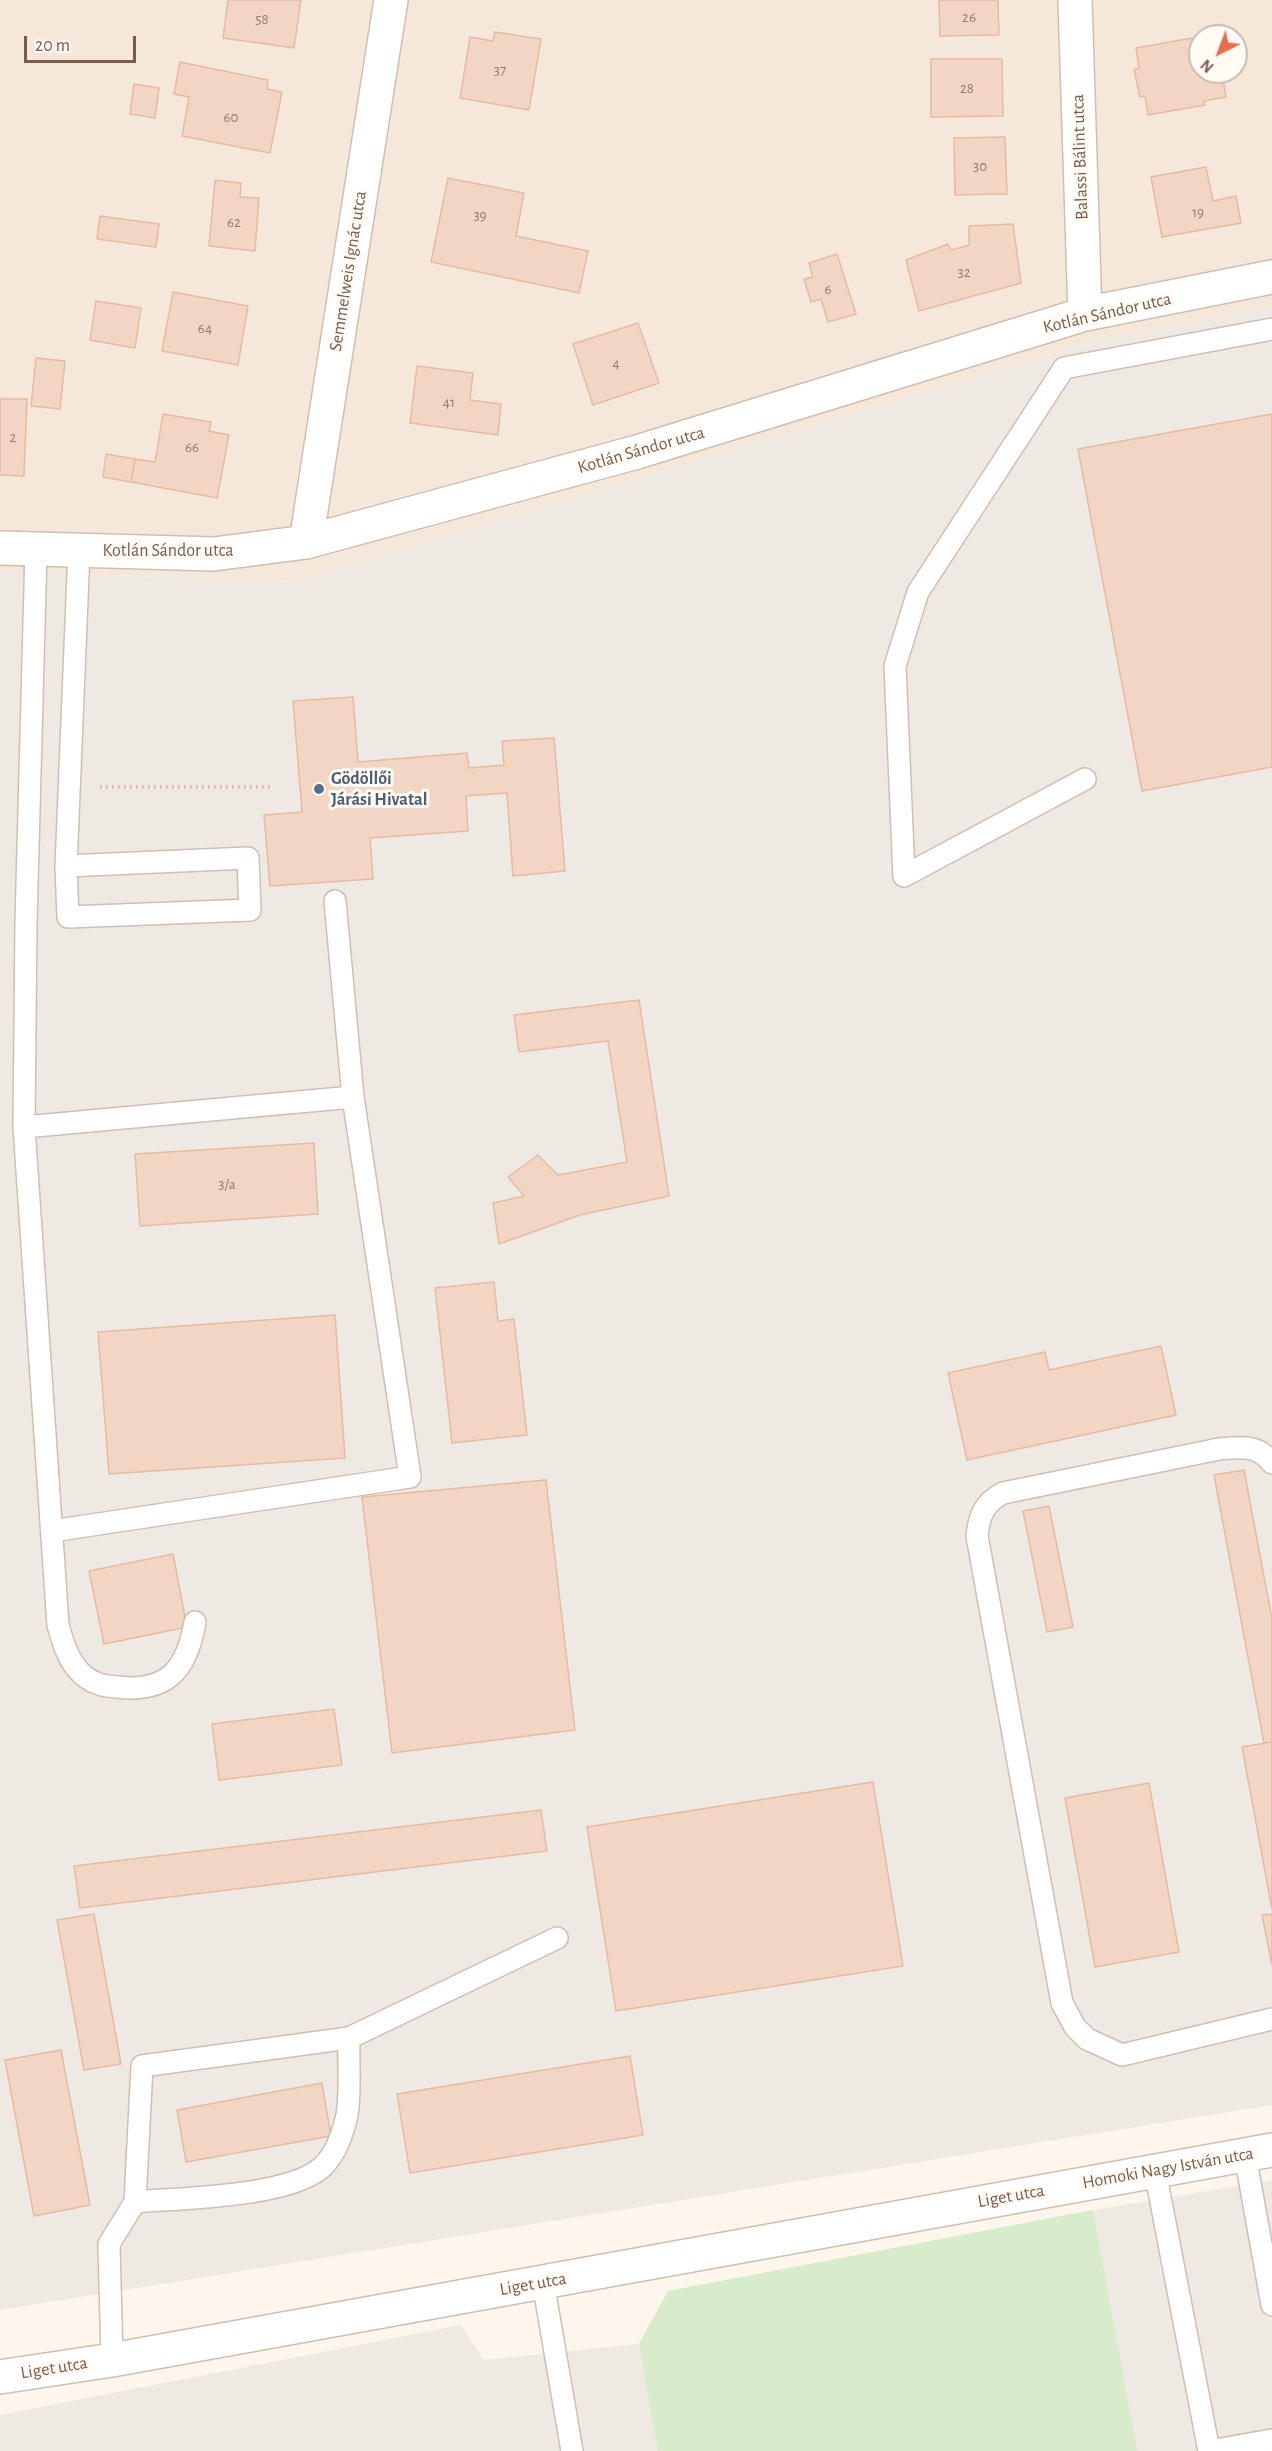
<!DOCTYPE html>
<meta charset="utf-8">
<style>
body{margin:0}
#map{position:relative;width:1272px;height:2451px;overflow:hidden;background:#fdf6ec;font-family:"Alegreya Sans",sans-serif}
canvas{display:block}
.north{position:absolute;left:1188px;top:24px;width:60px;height:60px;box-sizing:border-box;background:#fffaf3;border:2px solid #cabbb1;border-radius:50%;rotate:222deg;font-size:16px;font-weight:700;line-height:24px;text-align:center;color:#7a5c4d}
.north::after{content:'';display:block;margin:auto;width:21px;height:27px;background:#e76f51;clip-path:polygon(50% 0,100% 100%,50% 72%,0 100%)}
.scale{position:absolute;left:24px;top:36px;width:112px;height:27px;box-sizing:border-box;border:3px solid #7a5c4d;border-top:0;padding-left:8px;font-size:18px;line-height:21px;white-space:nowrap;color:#7a5c4d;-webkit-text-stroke:4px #fffaf3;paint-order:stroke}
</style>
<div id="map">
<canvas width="1272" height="2451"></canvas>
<div class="north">N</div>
<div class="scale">20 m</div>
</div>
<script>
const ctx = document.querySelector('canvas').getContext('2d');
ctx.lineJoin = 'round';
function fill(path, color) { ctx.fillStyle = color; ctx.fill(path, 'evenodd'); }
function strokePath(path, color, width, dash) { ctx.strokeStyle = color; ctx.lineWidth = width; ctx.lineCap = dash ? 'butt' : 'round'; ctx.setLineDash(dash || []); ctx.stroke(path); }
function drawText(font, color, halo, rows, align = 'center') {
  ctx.font = font + ' "Alegreya Sans",sans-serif'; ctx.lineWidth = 6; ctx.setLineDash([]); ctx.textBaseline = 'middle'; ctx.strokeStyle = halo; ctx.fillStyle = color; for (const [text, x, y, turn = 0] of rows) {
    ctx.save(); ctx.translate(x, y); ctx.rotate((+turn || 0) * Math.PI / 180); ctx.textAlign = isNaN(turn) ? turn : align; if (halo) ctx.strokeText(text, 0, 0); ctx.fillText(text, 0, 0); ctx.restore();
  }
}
fill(new Path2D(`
 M 0,0 L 1272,0 L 1272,307 L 1093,342 L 296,582 L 0,571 ZM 1200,36 L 1236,36 L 1236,72 L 1200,72 Z`), '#f5e8da');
fill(new Path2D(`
 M 1272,307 L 1272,2105 L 0,2310 L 0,571 L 296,582 L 1093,342 Z
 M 1272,2180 L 1272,2451 L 0,2451 L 0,2415 L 461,2325 L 484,2360 L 639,2344 L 668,2291 L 1093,2210 Z`), '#efe9e4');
fill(new Path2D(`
 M 1093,2210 L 1137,2451 L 658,2451 L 639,2344 L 668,2291 Z`), '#d8ecc9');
const building = new Path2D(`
 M 228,0 L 301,0 L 294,48 L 223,38 Z
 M 939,0 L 998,0 L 999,35 L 940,36 Z
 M 495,32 L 541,39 L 529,110 L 460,98 L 470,37 L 493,41 Z
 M 1192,38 L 1197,63 L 1200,62 L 1200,72 L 1222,72 L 1226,97 L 1204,101 L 1205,105 L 1148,115 L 1145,96 L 1140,97 L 1134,70 L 1139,68 L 1136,48 Z
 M 931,59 L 1002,59 L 1003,116 L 931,117 Z
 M 180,62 L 268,80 L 267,89 L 282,92 L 270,153 L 182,136 L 189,97 L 174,94 Z
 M 134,84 L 159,88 L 155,118 L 130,114 Z
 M 1005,137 L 1007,194 L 955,195 L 954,138 Z
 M 1206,167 L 1213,201 L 1236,196 L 1241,223 L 1162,237 L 1151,177 Z
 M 448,178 L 524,193 L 516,236 L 588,251 L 579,293 L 431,262 Z
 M 215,180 L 241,183 L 240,197 L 259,198 L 255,251 L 209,246 Z
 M 100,216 L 159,224 L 156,247 L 97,239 Z
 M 1013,224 L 1021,283 L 919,311 L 906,260 L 948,244 L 951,250 L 969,245 L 969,226 Z
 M 837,254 L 856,314 L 828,322 L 821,299 L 811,302 L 804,279 L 813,277 L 809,263 Z
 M 173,292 L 248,306 L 238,365 L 162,351 Z
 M 96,301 L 141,308 L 135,348 L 90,340 Z
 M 638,323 L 659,383 L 593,405 L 573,344 Z
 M 36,358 L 65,361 L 60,409 L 31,406 Z
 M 417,366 L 473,373 L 470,400 L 501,404 L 498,435 L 410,423 Z
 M 0,399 L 27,399 L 24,476 L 0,475 Z
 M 163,414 L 211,422 L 209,431 L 229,435 L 217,498 L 131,482 L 135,459 L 155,462 Z
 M 1272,414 L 1272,767 L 1142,791 L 1078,449 Z
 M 106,454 L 135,459 L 131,482 L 103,477 Z
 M 353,697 L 358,762 L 467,753 L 469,768 L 504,765 L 502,741 L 554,738 L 565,871 L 513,876 L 507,793 L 466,796 L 468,831 L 370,838 L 373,879 L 270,886 L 264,815 L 302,812 L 293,701 Z
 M 639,1000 L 669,1196 L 580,1215 L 499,1244 L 493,1203 L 524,1196 L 508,1177 L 538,1155 L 558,1175 L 627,1162 L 608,1041 L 519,1052 L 514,1015 Z
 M 314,1143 L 318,1214 L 140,1226 L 135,1154 Z
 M 494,1282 L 498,1321 L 514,1319 L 527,1435 L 452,1443 L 435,1288 Z
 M 335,1315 L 345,1458 L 109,1474 L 98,1332 Z
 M 1161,1346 L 1176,1415 L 967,1460 L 948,1373 L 1045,1352 L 1049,1370 Z
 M 1244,1470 L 1272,1619 L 1272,1742 L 1264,1743 L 1214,1475 Z
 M 546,1480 L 575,1730 L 392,1753 L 362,1497 Z
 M 1049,1506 L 1073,1627 L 1047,1632 L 1023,1511 Z
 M 173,1554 L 187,1627 L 104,1644 L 89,1571 Z
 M 334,1709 L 342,1765 L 219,1780 L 212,1724 Z
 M 1272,1742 L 1272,1909 L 1242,1747 Z
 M 873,1782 L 903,1966 L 616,2011 L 587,1827 Z
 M 1149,1783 L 1179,1952 L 1095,1967 L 1065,1798 Z
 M 541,1810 L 547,1851 L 80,1908 L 74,1866 Z
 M 94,1914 L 121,2064 L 84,2070 L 57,1920 Z
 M 1272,1914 L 1272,1965 L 1262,1915 Z
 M 61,2050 L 90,2205 L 34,2216 L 5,2060 Z
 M 630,2056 L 643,2135 L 410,2173 L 397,2094 Z
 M 322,2083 L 331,2136 L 186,2162 L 177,2110 Z`);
fill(building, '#f3d5c3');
strokePath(building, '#e6bba3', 1.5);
const lane = new Path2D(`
 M 36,550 L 26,922 L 24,1127 L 58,1625 C 63,1642 67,1658 79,1671 C 90,1683 102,1686 117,1687 C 168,1693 187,1669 195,1622
 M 1085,779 L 904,876 L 895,666 L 918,592 L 1064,368 L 1272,329
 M 66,866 L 68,917 L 250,910 L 248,858 L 66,866 L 79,551
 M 335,901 L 353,1097
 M 24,1127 L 353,1097 L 410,1477 L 52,1531
 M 1272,1463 C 1258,1444 1240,1447 1219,1449 L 1003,1493 C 984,1503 979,1516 977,1536 L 1062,2003 L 1075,2027 L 1087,2039 L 1122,2055 L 1272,2019
 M 1245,2155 L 1272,2305
 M 1155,2171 L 1209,2451 L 1272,2440
 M 135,2202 C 181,2198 287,2197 321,2168 C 335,2156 343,2133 347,2115 C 351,2091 348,2063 349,2038
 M 543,2282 L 572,2451
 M 112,2360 L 109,2244 L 135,2202 L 142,2066 L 349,2038 L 557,1938`);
const street = new Path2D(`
 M 1075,0 L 1085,314
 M 306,542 L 391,0
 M 0,548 L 214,554 L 306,542 L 637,452 L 1085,314 L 1272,277
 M 0,2377 L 112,2360 L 1272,2150`);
strokePath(lane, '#d1beb0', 24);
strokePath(street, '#d1beb0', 36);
strokePath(new Path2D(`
 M 100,787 L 273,787`), '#d9b8a5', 4, [1.5, 4.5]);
strokePath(lane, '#fff', 21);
strokePath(street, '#fff', 33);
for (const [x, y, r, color] of [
 [319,789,6,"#5c6f8a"]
]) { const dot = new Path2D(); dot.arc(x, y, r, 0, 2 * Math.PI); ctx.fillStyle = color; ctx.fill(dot); strokePath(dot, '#fffaf3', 2); }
drawText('15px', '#987a6a', null, [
 ["26",969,17],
 ["58",262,19],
 ["37",500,70],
 ["28",967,88],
 ["60",231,117],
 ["30",980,166],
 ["19",1198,212],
 ["39",480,215],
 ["62",234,222],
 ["32",964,272],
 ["6",828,289],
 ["64",205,328],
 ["4",616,363],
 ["41",449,402],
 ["2",13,437],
 ["66",192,447],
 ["3/a",227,1184]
]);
drawText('18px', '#7a5c4d', '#fffaf3', [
 ["Balassi Bálint utca",1080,157,-92],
 ["Semmelweis Ignác utca",348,271,-81],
 ["Kotlán Sándor utca",1107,313,-13],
 ["Kotlán Sándor utca",641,450,-16],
 ["Kotlán Sándor utca",168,551],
 ["Homoki Nagy István utca",1168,2168,-10],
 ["Liget utca",1011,2196,-10],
 ["Liget utca",533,2284,-10],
 ["Liget utca",54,2368,-9]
]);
drawText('bold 18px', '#4e5e75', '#fffaf3', [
 ["Gödöllői",331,779],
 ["Járási Hivatal",331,800]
], 'left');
</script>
